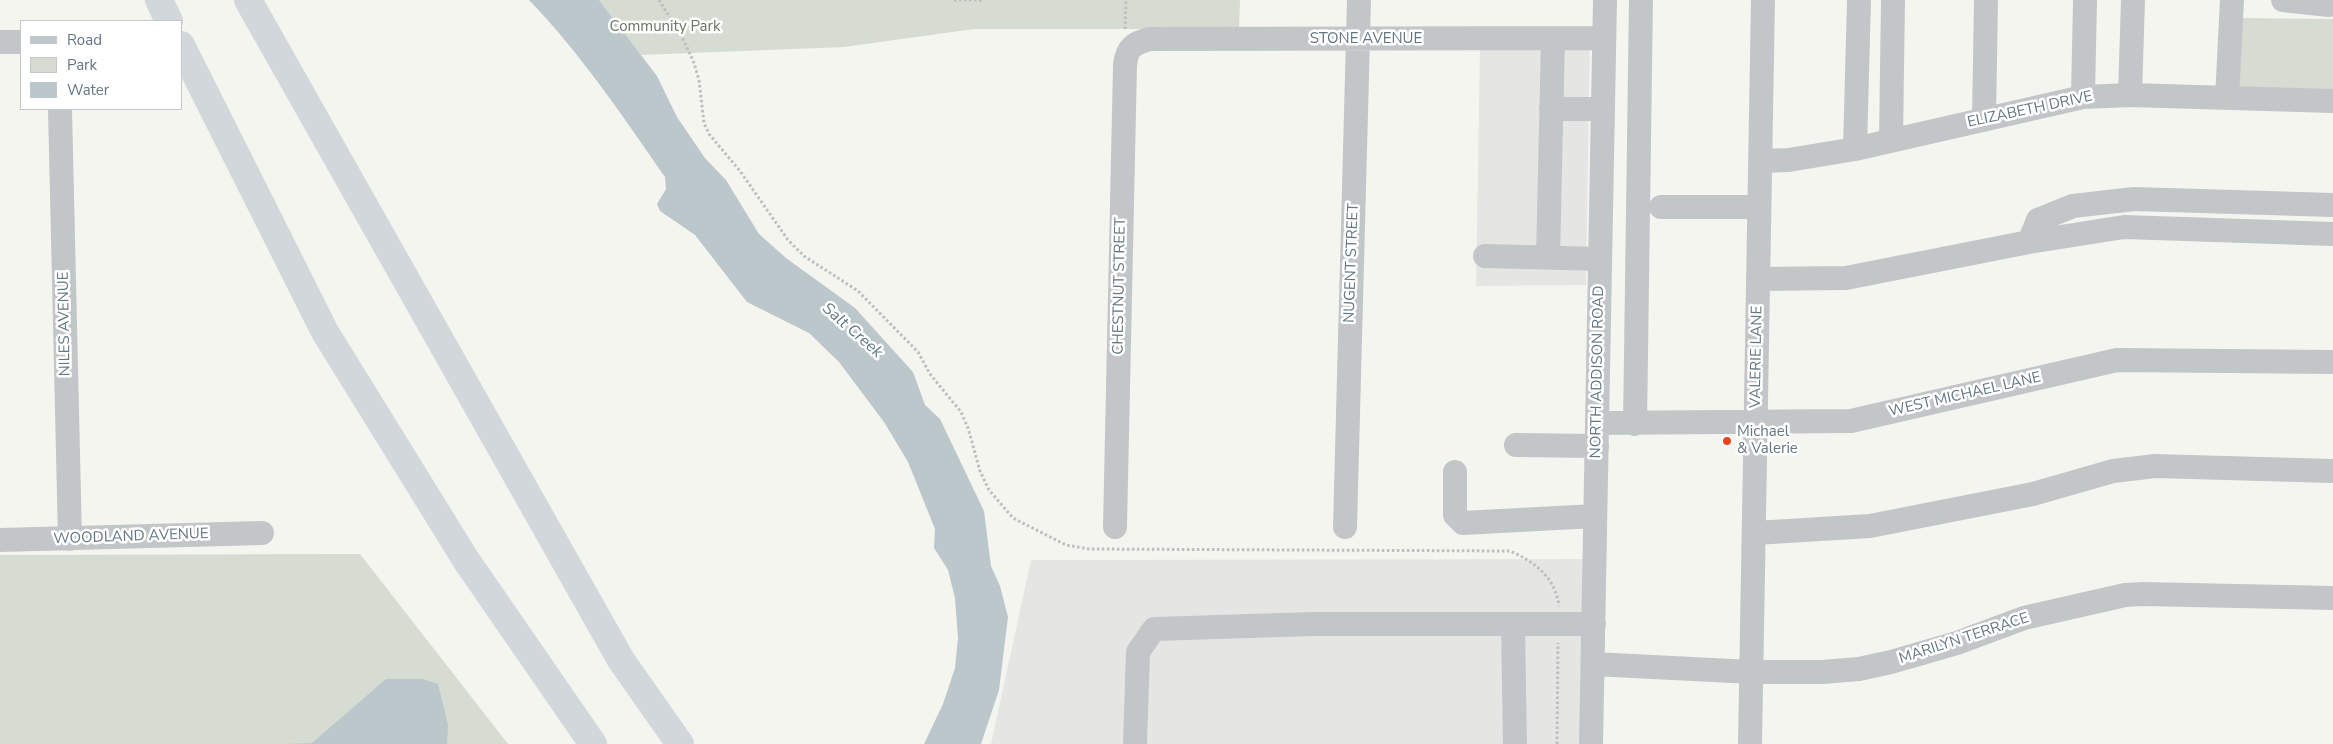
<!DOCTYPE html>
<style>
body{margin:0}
#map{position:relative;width:2333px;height:744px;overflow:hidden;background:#f5f5f0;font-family:"Nunito Sans",sans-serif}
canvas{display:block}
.legend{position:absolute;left:20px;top:20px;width:162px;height:90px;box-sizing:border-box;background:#fff;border:1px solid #c1c8cd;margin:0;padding:6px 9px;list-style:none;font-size:15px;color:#637683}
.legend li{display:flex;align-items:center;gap:10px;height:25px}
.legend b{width:25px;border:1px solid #c1c8cd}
</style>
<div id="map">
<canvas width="2333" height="744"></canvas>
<ul class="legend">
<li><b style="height:6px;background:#c2c6c9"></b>Road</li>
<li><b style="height:14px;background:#d6dcd1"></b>Park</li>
<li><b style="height:14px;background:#bbc7cb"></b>Water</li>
</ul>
</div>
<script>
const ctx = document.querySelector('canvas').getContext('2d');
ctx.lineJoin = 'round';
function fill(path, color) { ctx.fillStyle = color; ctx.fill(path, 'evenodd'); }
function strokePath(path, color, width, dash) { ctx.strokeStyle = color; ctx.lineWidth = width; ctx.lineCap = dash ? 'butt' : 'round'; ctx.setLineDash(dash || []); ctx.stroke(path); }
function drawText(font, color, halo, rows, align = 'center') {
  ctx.font = font + ' "Nunito Sans",sans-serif'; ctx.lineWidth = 5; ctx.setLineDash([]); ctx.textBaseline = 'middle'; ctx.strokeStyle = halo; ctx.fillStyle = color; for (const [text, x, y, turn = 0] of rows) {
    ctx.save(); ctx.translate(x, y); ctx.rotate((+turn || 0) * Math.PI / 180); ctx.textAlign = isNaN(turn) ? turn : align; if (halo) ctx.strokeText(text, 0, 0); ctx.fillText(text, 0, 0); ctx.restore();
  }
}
fill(new Path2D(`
 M 1590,33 L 1586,285 L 1476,286 L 1480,43 Z
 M 1585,559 L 1582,744 L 991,744 L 1031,560 Z`), '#e5e6e4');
fill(new Path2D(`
 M 599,0 L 1240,0 L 1239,29 L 974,29 L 844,47 L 641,55 Z
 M 2236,18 L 2333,19 L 2333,95 L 2230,93 Z
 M 360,554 L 508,744 L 0,744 L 0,555 Z`), '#d6dcd1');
fill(new Path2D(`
 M 529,0 L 599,0 L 657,76 L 677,117 L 705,158 L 726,180 L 759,234 L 786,258 L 855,308 L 913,372 L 925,405 L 940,419 L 984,511 L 991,566 L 1000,586 L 1008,617 L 999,690 L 981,744 L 924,744 L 943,704 L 955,668 L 958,638 L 955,598 L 948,570 L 934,548 L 935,529 L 908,462 L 884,422 L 839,362 L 809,333 L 747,302 L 695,235 L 660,211 L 657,204 L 666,189 L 665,177 C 622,115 581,54 529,0 Z
 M 386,679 L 423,679 L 438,684 L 448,725 L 447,744 L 287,744 L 312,743 Z`), '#bbc7cb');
strokePath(new Path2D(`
 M 659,0 L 681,35 L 693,60 L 699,80 L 704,123 L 709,134 L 740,171 L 788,240 L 804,256 L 858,291 L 918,352 L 930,374 L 961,412 L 968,428 L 980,471 L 989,490 L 1013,518 L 1066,545 L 1089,549 L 1510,551 C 1535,562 1555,577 1559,606
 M 954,0 L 982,0
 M 1125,29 L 1126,0
 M 1557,744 L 1558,643`), '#bcbec0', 3, [2.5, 2.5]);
strokePath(new Path2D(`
 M 2283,0 L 2329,5
 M 0,42 L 21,42
 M 2130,95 L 2133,0
 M 2083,97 L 2085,0
 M 2227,98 L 2232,0
 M 60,109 L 70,539
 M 1551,109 L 1603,109
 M 1984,119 L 1986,0
 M 1891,141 L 1893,0
 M 1855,149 L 1859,0
 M 1761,161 L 1789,160 L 1855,149 L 2083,97 L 2130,95 L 2333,101
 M 1661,207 L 1759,207
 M 2029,242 L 2038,220 L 2073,206 L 2134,199 L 2333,205
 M 1485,256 L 1600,259
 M 1548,257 L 1553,39
 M 1758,279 L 1846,278 L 2029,242 L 2124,227 L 2333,234
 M 1597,423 L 1851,421 L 2117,360 L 2333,362
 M 1635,424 L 1641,0
 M 1516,445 L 1597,446
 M 1455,472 L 1455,515 L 1463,523 L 1595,516
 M 1115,527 L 1125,65 C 1127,48 1133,43 1150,39 L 1604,38
 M 1345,527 L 1359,0
 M 1755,533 L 1870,526 L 2033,494 L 2113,471 L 2155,466 L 2333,471
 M 0,540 L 262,533
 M 1513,625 L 1515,744
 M 1593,664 L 1752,672 L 1822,672 L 1859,669 L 1891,662 L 1957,643 L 2024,618 L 2125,595 L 2143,594 L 2333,598
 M 1135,744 L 1138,652 L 1154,629 L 1313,624 L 1594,624
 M 1591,744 L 1605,0
 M 1750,744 L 1763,0`), '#c2c6c9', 24);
strokePath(new Path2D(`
 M 159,0 L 169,21
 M 248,0 L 621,660 L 680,744
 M 181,45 L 325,332 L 466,560 L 593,744`), '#d1d7da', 28);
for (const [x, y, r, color] of [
 [1727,441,5,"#e8441d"]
]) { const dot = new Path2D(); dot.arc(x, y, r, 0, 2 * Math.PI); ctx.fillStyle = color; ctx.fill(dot); strokePath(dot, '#fff', 2); }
drawText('15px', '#677962', '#fff', [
 ["Community Park",665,27]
]);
drawText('15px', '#637683', '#fff', [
 ["STONE AVENUE",1366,39],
 ["ELIZABETH DRIVE",2030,110,-12],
 ["NUGENT STREET",1352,263,-88],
 ["CHESTNUT STREET",1120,286,-89],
 ["NILES AVENUE",65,324,-91],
 ["VALERIE LANE",1757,357,-89],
 ["NORTH ADDISON ROAD",1598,372,-89],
 ["WEST MICHAEL LANE",1965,395,-13],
 ["WOODLAND AVENUE",131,537,-2],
 ["MARILYN TERRACE",1964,639,-18]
]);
drawText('15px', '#637683', '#fff', [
 ["Michael",1737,432],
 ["& Valerie",1737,449]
], 'left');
drawText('italic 16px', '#5e7880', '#fff', [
 ["Salt Creek",852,331,41]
]);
</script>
